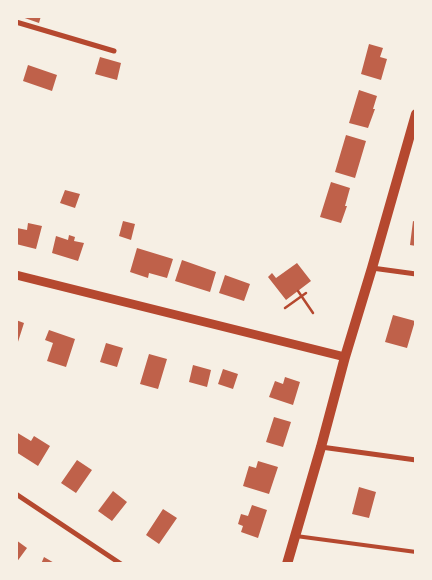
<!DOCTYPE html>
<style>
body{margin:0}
#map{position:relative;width:432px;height:580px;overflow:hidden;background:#f6efe4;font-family:"Public Sans",sans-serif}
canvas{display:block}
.frame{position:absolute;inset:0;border:18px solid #f6efe4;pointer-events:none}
</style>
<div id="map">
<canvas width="432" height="580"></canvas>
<div class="frame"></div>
</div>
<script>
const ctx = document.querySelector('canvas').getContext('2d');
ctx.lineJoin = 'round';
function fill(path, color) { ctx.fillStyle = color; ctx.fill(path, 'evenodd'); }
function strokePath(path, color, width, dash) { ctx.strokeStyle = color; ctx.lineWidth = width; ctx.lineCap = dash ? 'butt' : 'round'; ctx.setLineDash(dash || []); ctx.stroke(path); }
fill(new Path2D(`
 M 19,16 L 41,16 L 39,23 Z
 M 369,44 L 383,48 L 380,57 L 387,59 L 381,80 L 361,74 Z
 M 100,57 L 121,63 L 117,80 L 95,74 Z
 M 28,65 L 57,75 L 52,91 L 23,81 Z
 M 359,90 L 377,96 L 373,109 L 375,109 L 368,128 L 349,123 Z
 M 346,135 L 366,141 L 355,178 L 335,172 Z
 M 331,182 L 350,188 L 345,206 L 347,206 L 341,223 L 320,217 Z
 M 65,190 L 80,194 L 75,208 L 60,203 Z
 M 123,221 L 135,224 L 131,240 L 119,236 Z
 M 413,221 L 416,222 L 416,246 L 410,245 Z
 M 28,223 L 42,226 L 36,249 L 16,244 L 17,228 L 27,230 Z
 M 69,235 L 75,237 L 74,241 L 84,243 L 78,261 L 52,253 L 56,236 L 68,240 Z
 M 137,248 L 173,259 L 167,278 L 149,273 L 148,278 L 130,272 Z
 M 182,260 L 216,272 L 210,292 L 175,281 Z
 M 297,263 L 311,281 L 286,300 L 268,277 L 272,273 L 276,278 Z
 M 225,275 L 250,284 L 244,301 L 219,293 Z
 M 393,315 L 415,321 L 407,348 L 385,342 Z
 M 16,320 L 24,323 L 17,345 L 16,345 Z
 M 49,330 L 75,339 L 66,367 L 47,361 L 53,343 L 45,340 Z
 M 106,343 L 123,348 L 117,367 L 100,362 Z
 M 149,354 L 167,359 L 158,389 L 140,384 Z
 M 193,365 L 211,370 L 207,387 L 189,382 Z
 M 223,369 L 238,374 L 233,389 L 218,384 Z
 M 285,377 L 300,382 L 293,405 L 269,397 L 275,381 L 283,384 Z
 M 274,417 L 291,422 L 283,447 L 266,442 Z
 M 16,432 L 31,441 L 34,436 L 50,446 L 38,466 L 16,452 Z
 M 77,460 L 92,470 L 76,493 L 61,483 Z
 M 258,461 L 278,467 L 269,494 L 243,486 L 249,466 L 256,468 Z
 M 359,487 L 376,492 L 369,518 L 352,514 Z
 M 113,491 L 127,502 L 112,521 L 98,511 Z
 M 252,505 L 267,510 L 258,538 L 241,532 L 243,526 L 238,524 L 241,514 L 248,516 Z
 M 163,509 L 177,518 L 159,544 L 146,535 Z
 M 16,540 L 27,548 L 16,563 Z
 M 44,557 L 56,564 L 41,564 Z`), '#bf614a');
strokePath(new Path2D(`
 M 298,291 L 313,313
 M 285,308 L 306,293`), '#b5482f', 2.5);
strokePath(new Path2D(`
 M 296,536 L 416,552`), '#b5482f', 4);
strokePath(new Path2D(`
 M 16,22 L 114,51
 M 372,268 L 416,274
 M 321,447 L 416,460
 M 16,494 L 121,564`), '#b5482f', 5);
strokePath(new Path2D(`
 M 16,275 L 345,357`), '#b5482f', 9);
strokePath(new Path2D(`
 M 287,564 L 321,447 L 345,357 L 372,268 L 416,114`), '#b5482f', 10);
</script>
